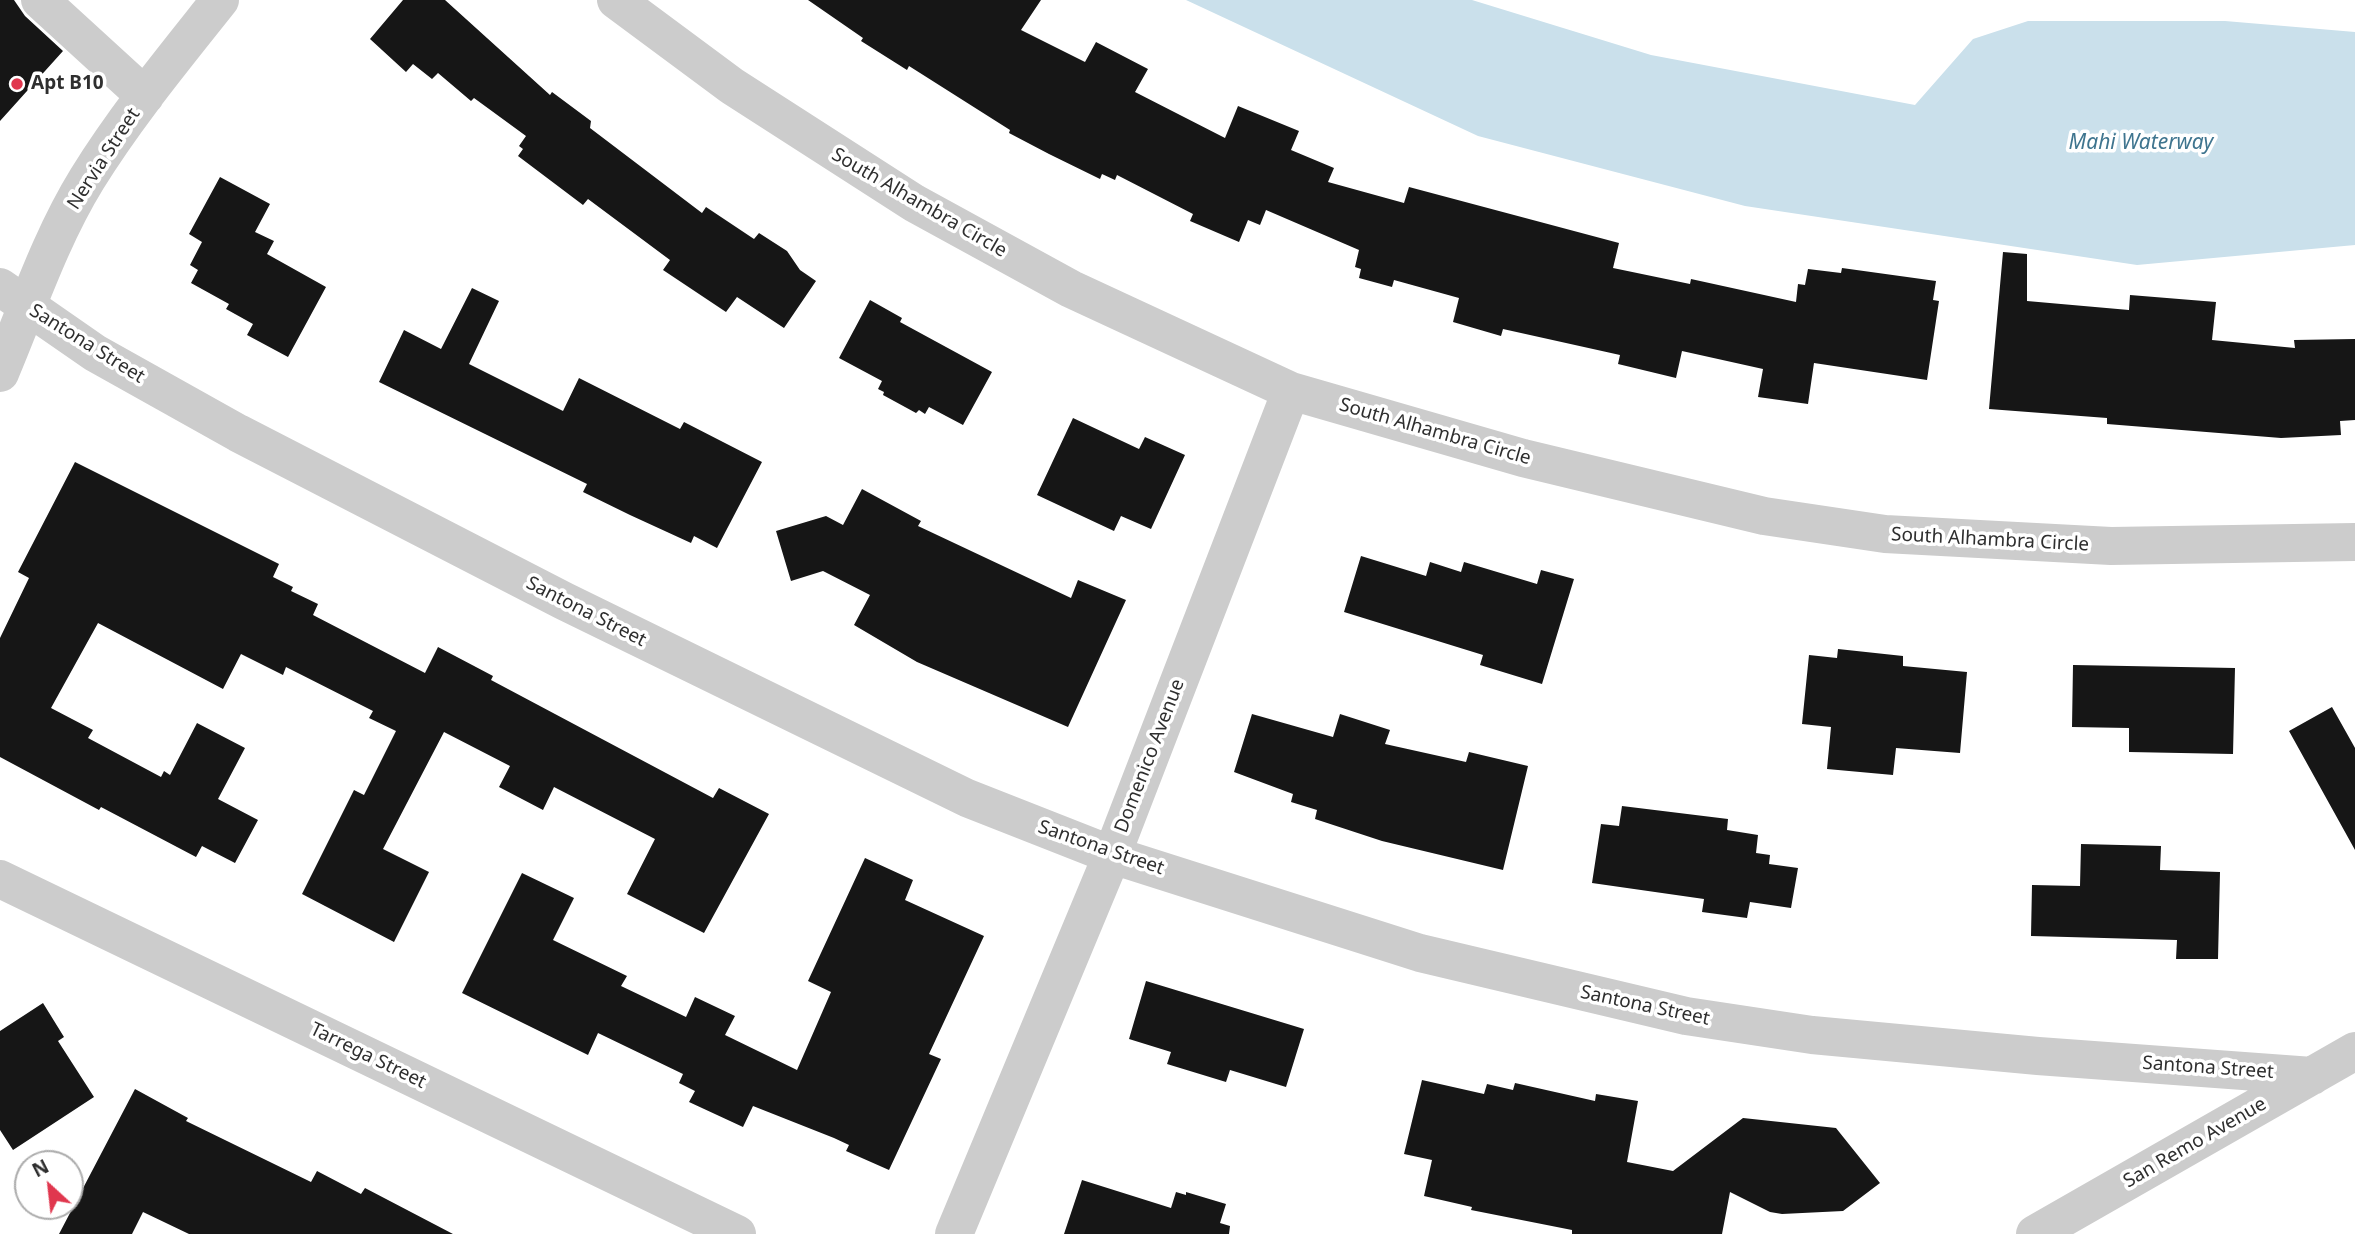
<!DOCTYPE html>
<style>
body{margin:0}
#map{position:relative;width:2355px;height:1234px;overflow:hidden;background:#fff;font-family:"Noto Sans",sans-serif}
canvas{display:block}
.north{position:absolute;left:14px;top:1150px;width:70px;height:70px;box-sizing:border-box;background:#fff;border:2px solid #acacac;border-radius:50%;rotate:333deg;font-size:19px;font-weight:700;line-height:28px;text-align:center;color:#2f2f2f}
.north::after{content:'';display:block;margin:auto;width:24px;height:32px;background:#e0374e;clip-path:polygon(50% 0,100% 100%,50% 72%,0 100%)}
</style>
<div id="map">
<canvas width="2355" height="1234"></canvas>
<div class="north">N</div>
</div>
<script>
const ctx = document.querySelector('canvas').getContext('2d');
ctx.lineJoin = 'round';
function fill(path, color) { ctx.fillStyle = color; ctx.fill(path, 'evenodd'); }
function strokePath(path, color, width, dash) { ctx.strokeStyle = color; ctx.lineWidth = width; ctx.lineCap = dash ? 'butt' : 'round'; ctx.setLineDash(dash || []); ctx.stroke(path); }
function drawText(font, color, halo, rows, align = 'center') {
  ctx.font = font + ' "Noto Sans",sans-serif'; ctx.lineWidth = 7; ctx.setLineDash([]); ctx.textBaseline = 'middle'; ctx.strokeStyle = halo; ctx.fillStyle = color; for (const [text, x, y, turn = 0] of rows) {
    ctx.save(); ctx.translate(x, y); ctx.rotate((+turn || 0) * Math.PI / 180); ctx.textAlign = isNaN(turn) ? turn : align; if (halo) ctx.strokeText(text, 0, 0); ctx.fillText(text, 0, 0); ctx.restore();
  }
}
fill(new Path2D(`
 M 1186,0 L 1472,0 L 1651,55 L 1915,105 L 1973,39 L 2028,21 L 2225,21 L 2355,32 L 2355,245 L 2137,265 L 1745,206 L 1478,136 Z`), '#cae0eb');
fill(new Path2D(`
 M 0,0 L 14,0 L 25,16 L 63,51 L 0,121 Z
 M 403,0 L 445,0 L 550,95 L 552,92 L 591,121 L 590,128 L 702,213 L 706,207 L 754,239 L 759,233 L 787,251 L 800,270 L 816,281 L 784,328 L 737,297 L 726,312 L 663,270 L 670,260 L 588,199 L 583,205 L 518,156 L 523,149 L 519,146 L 526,136 L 474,98 L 471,101 L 438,73 L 432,79 L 413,64 L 406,72 L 370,39 Z
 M 808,0 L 1041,0 L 1021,30 L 1085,62 L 1096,42 L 1148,69 L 1135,92 L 1225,138 L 1238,106 L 1299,131 L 1291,150 L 1334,168 L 1328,182 L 1404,203 L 1409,187 L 1619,243 L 1613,268 L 1690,284 L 1691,279 L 1796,302 L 1798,284 L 1805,285 L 1808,269 L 1841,273 L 1842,268 L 1936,281 L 1933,300 L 1939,301 L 1927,380 L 1814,363 L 1808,404 L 1758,397 L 1763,369 L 1682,351 L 1676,378 L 1618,364 L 1620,355 L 1503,329 L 1501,336 L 1453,322 L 1459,298 L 1394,280 L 1392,287 L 1359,278 L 1361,269 L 1355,267 L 1359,250 L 1266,210 L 1260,225 L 1248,220 L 1239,242 L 1190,221 L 1193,214 L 1117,175 L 1115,180 L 1102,174 L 1100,179 L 1049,154 L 1009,133 L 1010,130 L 909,66 L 907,70 L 861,41 L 863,38 Z
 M 220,177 L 270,204 L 255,232 L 274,241 L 267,254 L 326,287 L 288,357 L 247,335 L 253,324 L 226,309 L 229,304 L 191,283 L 198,270 L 190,265 L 202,242 L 189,234 Z
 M 2003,252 L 2027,254 L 2027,301 L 2129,310 L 2130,295 L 2216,302 L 2212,340 L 2295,348 L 2294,340 L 2355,339 L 2355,420 L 2340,421 L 2341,435 L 2281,438 L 2107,424 L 2107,418 L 1989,409 Z
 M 472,288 L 499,301 L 469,364 L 563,411 L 579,378 L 680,429 L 684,422 L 762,462 L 717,548 L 694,536 L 691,543 L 630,515 L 583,492 L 587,484 L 379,382 L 404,330 L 441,349 Z
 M 870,300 L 902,318 L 900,322 L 992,372 L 963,425 L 929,407 L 925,414 L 919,410 L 916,413 L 883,395 L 884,392 L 878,389 L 882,381 L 839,358 Z
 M 1073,418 L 1139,449 L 1145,437 L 1185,455 L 1151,529 L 1121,516 L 1114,531 L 1037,495 Z
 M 75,462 L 279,564 L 273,577 L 293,587 L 291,591 L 318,604 L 313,615 L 425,673 L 438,647 L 493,676 L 491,680 L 713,798 L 719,788 L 769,814 L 704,933 L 627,894 L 655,839 L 554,787 L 543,810 L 499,787 L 510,766 L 444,732 L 383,849 L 429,872 L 394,942 L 302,894 L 354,790 L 364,795 L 396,731 L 369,718 L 373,711 L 286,667 L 283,675 L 241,654 L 223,689 L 98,623 L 51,708 L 93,730 L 88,738 L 161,777 L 164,771 L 170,775 L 197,723 L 245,748 L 218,799 L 258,820 L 235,863 L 202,846 L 196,857 L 101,807 L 99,810 L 0,757 L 0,638 L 29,578 L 18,572 Z
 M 862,489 L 921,521 L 918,526 L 1071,598 L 1078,580 L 1126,600 L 1068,727 L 917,662 L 854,625 L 870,595 L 823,571 L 791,581 L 776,531 L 826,516 L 843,525 Z
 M 1361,556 L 1426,576 L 1430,562 L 1461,572 L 1464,562 L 1537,584 L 1541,570 L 1574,579 L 1542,684 L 1480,665 L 1483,655 L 1344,612 Z
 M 1838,649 L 1903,656 L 1903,666 L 1967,672 L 1960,753 L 1896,748 L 1893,775 L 1827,769 L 1831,727 L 1802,724 L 1809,655 L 1837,658 Z
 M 2073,665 L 2235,668 L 2233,754 L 2129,752 L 2129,728 L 2072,727 Z
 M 2332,707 L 2355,748 L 2355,850 L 2289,731 Z
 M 1252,714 L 1333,737 L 1340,714 L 1390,730 L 1385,744 L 1466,762 L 1469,752 L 1528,766 L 1503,870 L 1382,841 L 1315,819 L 1317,810 L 1291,802 L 1293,794 L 1234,772 Z
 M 1622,806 L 1728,819 L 1727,830 L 1758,835 L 1756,853 L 1770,855 L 1769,864 L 1798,868 L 1791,908 L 1750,902 L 1747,918 L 1702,912 L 1704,899 L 1592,883 L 1601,824 L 1619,826 Z
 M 2081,844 L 2161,846 L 2160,870 L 2220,872 L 2218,959 L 2176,959 L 2177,940 L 2031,936 L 2032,885 L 2080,886 Z
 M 865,858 L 913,880 L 905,900 L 984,936 L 929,1054 L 941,1059 L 889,1170 L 846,1151 L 849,1145 L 834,1138 L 753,1106 L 743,1127 L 689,1102 L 695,1091 L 679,1083 L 683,1074 L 598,1033 L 588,1055 L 462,993 L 522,873 L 574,898 L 553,940 L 627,976 L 621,986 L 686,1017 L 695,997 L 735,1016 L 725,1035 L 797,1070 L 831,992 L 808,981 Z
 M 1146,981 L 1304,1029 L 1286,1087 L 1230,1070 L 1226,1082 L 1167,1064 L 1171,1052 L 1129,1039 Z
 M 43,1003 L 64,1037 L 58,1041 L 94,1097 L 13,1150 L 0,1130 L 0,1031 Z
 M 1422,1080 L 1484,1094 L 1487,1084 L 1513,1090 L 1515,1083 L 1595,1101 L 1596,1094 L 1638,1101 L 1627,1162 L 1673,1171 L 1743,1118 L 1836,1128 L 1880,1183 L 1843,1211 L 1782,1214 L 1770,1212 L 1730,1192 L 1722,1234 L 1572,1234 L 1572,1230 L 1471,1210 L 1472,1207 L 1424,1196 L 1432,1160 L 1404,1154 Z
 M 135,1089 L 188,1118 L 186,1121 L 311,1182 L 317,1171 L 361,1194 L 365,1188 L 453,1234 L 189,1234 L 143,1212 L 132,1234 L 59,1234 Z
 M 1082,1180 L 1171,1208 L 1176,1192 L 1186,1195 L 1186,1192 L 1226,1204 L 1220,1223 L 1230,1226 L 1229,1234 L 1064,1234 Z`), '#161616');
strokePath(new Path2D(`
 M 40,0 L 145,96
 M 616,0 L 732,86 L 914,203 L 1071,289 L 1291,391 L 1523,458 L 1764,516 L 1885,534 L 2111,546 L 2355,542
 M 0,287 L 95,353 L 238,433 L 564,601 L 967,798 L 1112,855 L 1420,953 L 1686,1016 L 1812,1035 L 2038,1056 L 2312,1076
 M 0,373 C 27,309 50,239 87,179 C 126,116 174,58 220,0
 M 0,879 L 737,1234
 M 954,1234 L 1112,855 L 1291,391
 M 2035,1234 L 2355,1051`), '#ccc', 38);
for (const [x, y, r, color] of [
 [17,84,7,"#e0374e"]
]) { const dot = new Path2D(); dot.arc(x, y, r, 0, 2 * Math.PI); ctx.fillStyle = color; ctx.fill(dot); strokePath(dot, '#fff', 2.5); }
drawText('bold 19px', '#2f2f2f', '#fff', [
 ["Apt B10",31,84]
], 'left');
drawText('19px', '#2f2f2f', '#fff', [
 ["Nervia Street",104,159,-57],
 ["South Alhambra Circle",919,203,30],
 ["Santona Street",87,344,32],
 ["South Alhambra Circle",1435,432,16],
 ["South Alhambra Circle",1990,540,3],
 ["Santona Street",586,612,27],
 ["Domenico Avenue",1150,756,-69],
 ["Santona Street",1101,848,19],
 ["Santona Street",1645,1006,12],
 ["Tarrega Street",368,1056,26],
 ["Santona Street",2208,1068,4],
 ["San Remo Avenue",2195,1143,-30]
]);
drawText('italic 21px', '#3f758f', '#fff', [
 ["Mahi Waterway",2141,143]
]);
</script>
